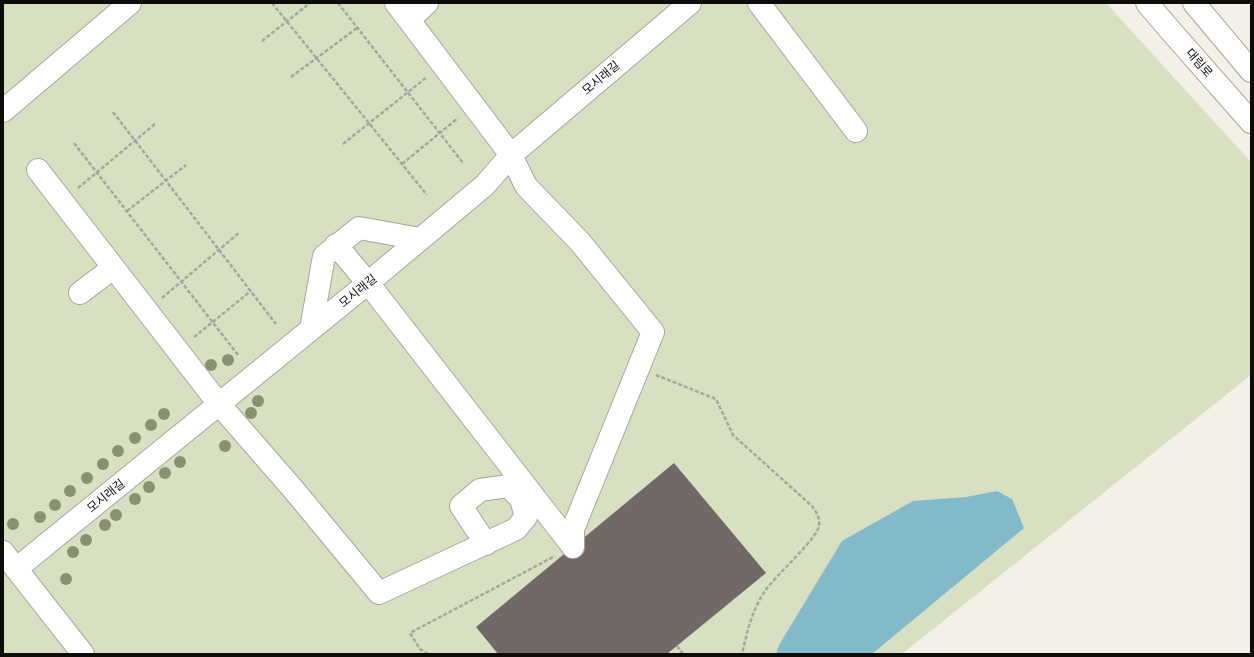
<!DOCTYPE html>
<meta charset="utf-8">
<style>
body{margin:0}
#map{position:relative;width:1254px;height:657px;overflow:hidden;background:#f2f0e7;font-family:Lato,sans-serif}
canvas{display:block}
.frame{position:absolute;inset:0;border:4px solid #0d0c09;pointer-events:none}
</style>
<div id="map">
<canvas width="1254" height="657"></canvas>
<div class="frame"></div>
</div>
<script>
const ctx = document.querySelector('canvas').getContext('2d');
ctx.lineJoin = 'round';
function fill(path, color) { ctx.fillStyle = color; ctx.fill(path, 'evenodd'); }
function strokePath(path, color, width, dash) { ctx.strokeStyle = color; ctx.lineWidth = width; ctx.lineCap = dash ? 'butt' : 'round'; ctx.setLineDash(dash || []); ctx.stroke(path); }
function drawText(font, color, halo, rows, align = 'center') {
  ctx.font = font + ' Lato,"Noto Sans KR",sans-serif'; ctx.lineWidth = 3; ctx.setLineDash([]); ctx.textBaseline = 'middle'; ctx.strokeStyle = halo; ctx.fillStyle = color; for (const [text, x, y, turn = 0] of rows) {
    ctx.save(); ctx.translate(x, y); ctx.rotate((+turn || 0) * Math.PI / 180); ctx.textAlign = isNaN(turn) ? turn : align; if (halo) ctx.strokeText(text, 0, 0); ctx.fillText(text, 0, 0); ctx.restore();
  }
}
fill(new Path2D(`
 M 3,3 L 1106,3 L 1251,162 L 1251,375 L 902,654 L 3,654 Z`), '#d7e1c1');
fill(new Path2D(`
 M 997,491 L 1012,499 L 1024,528 L 872,654 L 776,654 L 779,645 L 842,541 L 913,501 L 966,497 Z`), '#83bac9');
fill(new Path2D(`
 M 674,463 L 766,573 L 667,654 L 498,654 L 476,627 Z`), '#726966');
const minor = new Path2D(`
 M 396,3 L 511,155 L 526,186 L 580,242 L 653,332 L 573,529 L 573,547
 M 759,3 L 856,131
 M 1147,3 L 1170,30 L 1251,122
 M 1194,3 L 1251,71
 M 409,20 L 427,3
 M 3,111 L 130,3
 M 38,170 L 219,404 L 293,489 L 379,593 L 516,529 L 526,517 L 521,499 L 508,486 L 480,490 L 461,506 L 486,544
 M 336,245 L 368,283 L 573,547
 M 80,293 L 113,268
 M 311,329 L 324,256 L 359,228 L 420,239
 M 3,552 L 83,654
 M 16,569 L 368,283 L 485,185 L 511,155 L 690,3`);
strokePath(minor, '#a6a49c', 24);
strokePath(new Path2D(`
 M 272,3 L 427,195
 M 338,3 L 463,163
 M 262,41 L 310,3
 M 291,77 L 357,28
 M 113,112 L 276,324
 M 74,143 L 238,355
 M 343,144 L 427,77
 M 402,164 L 458,118
 M 78,188 L 155,124
 M 127,211 L 186,165
 M 162,298 L 240,232
 M 194,337 L 251,291
 M 656,375 L 716,399 L 733,435 L 812,506 C 817,513 820,518 819,526 C 817,539 774,577 765,591 C 752,610 747,632 742,654
 M 677,646 L 683,654
 M 428,654 L 420,649 L 410,633 L 555,556`), '#a7a59e', 2.5, [4, 2]);
strokePath(minor, '#fff', 22);
ctx.fillStyle = '#8b9071';
for (const [x, y] of [
 [228,360],
 [211,365],
 [258,401],
 [251,413],
 [164,414],
 [151,425],
 [135,438],
 [225,446],
 [118,451],
 [180,462],
 [103,464],
 [165,473],
 [87,478],
 [149,487],
 [70,491],
 [135,499],
 [55,505],
 [116,515],
 [40,517],
 [13,524],
 [105,525],
 [86,540],
 [73,552],
 [66,579]
]) { ctx.beginPath(); ctx.arc(x, y, 6, 0, 2 * Math.PI); ctx.fill(); }
drawText('12px', '#0d0c09', '#fff', [
 ["대림로",1199,63,49],
 ["모시래길",601,78,-40],
 ["모시래길",358,291,-39],
 ["모시래길",106,496,-39]
]);
</script>
